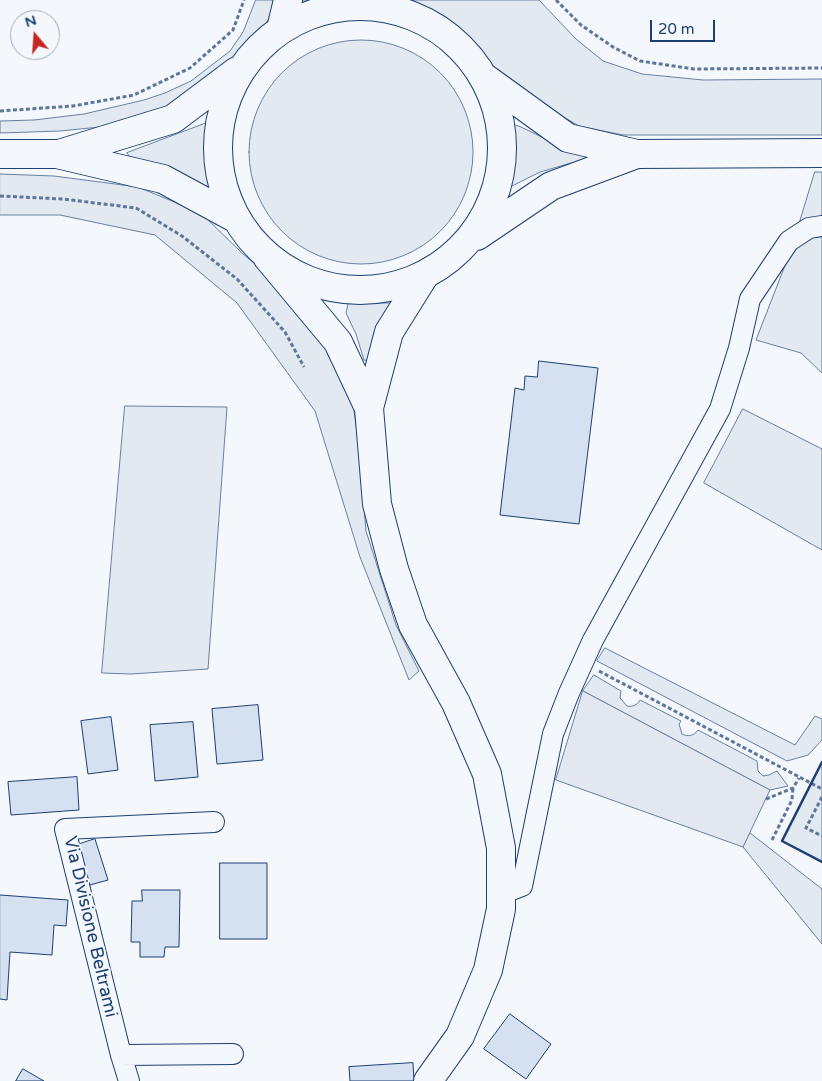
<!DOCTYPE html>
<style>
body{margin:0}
#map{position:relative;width:822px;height:1081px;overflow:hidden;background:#f4f7fb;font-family:"Varela Round",sans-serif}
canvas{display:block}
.north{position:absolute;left:10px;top:10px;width:50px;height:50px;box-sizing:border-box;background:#f4f7fb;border:1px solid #9eadc5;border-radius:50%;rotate:342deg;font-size:14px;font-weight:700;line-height:20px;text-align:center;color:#1d3f73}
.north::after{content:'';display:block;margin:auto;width:18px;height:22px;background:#c62828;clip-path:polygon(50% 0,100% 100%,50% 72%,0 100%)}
.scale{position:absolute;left:650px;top:20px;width:65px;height:22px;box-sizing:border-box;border:2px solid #1d3f73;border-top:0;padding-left:6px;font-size:15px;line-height:18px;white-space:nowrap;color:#1d3f73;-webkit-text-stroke:4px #f4f7fb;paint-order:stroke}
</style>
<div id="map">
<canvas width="822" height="1081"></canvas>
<div class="north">N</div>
<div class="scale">20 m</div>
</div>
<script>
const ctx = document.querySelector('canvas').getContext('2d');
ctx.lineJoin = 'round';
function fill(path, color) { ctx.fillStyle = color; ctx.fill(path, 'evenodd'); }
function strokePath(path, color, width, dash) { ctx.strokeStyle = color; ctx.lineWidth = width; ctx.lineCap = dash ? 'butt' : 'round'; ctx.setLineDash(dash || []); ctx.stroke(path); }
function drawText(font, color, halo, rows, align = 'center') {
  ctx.font = font + ' "Varela Round",sans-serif'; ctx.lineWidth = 4; ctx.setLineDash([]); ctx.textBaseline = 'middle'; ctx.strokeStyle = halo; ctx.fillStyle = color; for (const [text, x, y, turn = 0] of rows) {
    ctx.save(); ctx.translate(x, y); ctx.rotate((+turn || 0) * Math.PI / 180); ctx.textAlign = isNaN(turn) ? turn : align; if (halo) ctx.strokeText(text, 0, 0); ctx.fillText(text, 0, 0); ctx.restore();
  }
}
const green = new Path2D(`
 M 256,0 L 277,0 L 277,5 L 258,37 L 241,56 L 204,88 L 171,105 L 120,125 L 60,131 L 0,133 L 0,121 L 34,120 L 84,114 L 144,100 L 165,93 L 191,81 L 230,51 L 243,32 Z
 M 302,0 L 343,0 L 344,1 L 318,7 L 301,15 Z
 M 403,0 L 539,0 L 576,39 L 603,61 L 642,74 L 703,80 L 822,79 L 822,135 L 623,135 L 579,126 L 536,101 L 503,79 L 457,28 Z
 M249 152a112 112 0 1 1 224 0a112 112 0 1 1-224 0Z
 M 212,121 L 210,167 L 213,189 L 164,167 L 130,157 L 127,153 Z
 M 509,123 L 521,127 L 554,143 L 596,156 L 590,161 L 571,163 L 540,172 L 508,188 L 512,168 Z
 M 815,172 L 822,172 L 822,373 L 801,353 L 756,340 L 791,250 Z
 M 0,174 L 54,176 L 138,187 L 201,213 L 242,253 L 287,291 L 350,383 L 359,446 L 366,531 L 396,625 L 419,671 L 409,680 L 360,557 L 315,411 L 237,303 L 155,235 L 60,215 L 0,215 Z
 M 376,303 L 391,303 L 370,361 L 364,360 L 356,334 L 346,313 L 348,304 Z
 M 125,406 L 227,407 L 208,669 L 131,674 L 102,673 Z
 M 743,409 L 822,449 L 822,550 L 704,483 Z
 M 605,648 L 795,745 L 815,716 L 822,719 L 822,740 L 808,755 L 787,761 L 597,661 Z
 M 594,675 L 621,691 L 620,698 L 627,706 C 632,707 638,705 640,700 L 681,721 L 679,724 L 682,734 C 688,737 694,736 698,730 L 757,761 L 758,771 L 763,776 L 769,775 L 777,771 L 788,786 L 770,790 L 583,691 Z
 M 822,762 L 822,862 L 782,841 Z
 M 750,833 L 822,889 L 822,944 L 743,847 Z`);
fill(green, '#e3e9f0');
strokePath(green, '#687fa3', 1);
const parking = new Path2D(`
 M 583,691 L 770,790 L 743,847 L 556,780 Z`);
fill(parking, '#e3e8f0');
strokePath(parking, '#687fa3', 1);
const building = new Path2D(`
 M 539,361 L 598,368 L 579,524 L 500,515 L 515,388 L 524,390 L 525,376 L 537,377 Z
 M 258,705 L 263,760 L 217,764 L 212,709 Z
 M 111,717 L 118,770 L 88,774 L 81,721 Z
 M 193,722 L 198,777 L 155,781 L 150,725 Z
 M 77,777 L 79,810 L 11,815 L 8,782 Z
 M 95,839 L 108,880 L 90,885 L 77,845 Z
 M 220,863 L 267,863 L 267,939 L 220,939 Z
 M 142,890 L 180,890 L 179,947 L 165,947 L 164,957 L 140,957 L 140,942 L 131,942 L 132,901 L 142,901 Z
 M 0,895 L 68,900 L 66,926 L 54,925 L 52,955 L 10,952 L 7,1000 L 0,999 Z
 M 510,1014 L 551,1044 L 526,1079 L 484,1049 Z
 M 413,1063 L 414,1081 L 350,1081 L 349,1067 Z
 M 23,1069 L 44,1081 L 16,1081 Z`);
fill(building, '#d5e0f0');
strokePath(building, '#1d3f73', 1);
const street = new Path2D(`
 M 501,894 L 522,886 L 553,734 L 569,693 L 593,640 L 720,409 L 739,348 L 750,299 L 789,241 L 809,228 L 822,226
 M 121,1055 L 233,1054
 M 129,1081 L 121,1055 L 65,829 L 214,822`);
const secondary = new Path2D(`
 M 376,0 L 394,9
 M 281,29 L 288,0
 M 268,258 L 338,342 L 369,408
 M 424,276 L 389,332 L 369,408 L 377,504 L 394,569 L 413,625 L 456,703 L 487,774 L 501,848 L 501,909 L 488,970 L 460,1036 L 428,1081`);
const primary = new Path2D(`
 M218 148a142 142 0 1 1 284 0a142 142 0 1 1-284 0Z
 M 485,78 L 568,138 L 637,154 L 822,153
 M 0,154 L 57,154 L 163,179 L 235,218
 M 59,154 L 173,119 L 237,71
 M 477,236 L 551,186 L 637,154`);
strokePath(street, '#1d3f73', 22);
strokePath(secondary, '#1d3f73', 30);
strokePath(primary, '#1d3f73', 30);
strokePath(new Path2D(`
 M 556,0 L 581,25 L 613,47 L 640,61 L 694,69 L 822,68
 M 0,111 L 73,106 L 134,95 L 190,68 L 233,30 L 244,0
 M 0,196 L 63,199 L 136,208 L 182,236 L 237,279 L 285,332 L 304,367
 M 599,671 L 822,789
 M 822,797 L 806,828 L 822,836
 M 766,799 L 793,788 L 799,778
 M 772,840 L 792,800 L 793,788`), '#5e769c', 3, [4, 2.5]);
strokePath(street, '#f4f7fb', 20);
strokePath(secondary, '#f4f7fb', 28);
strokePath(primary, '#f4f7fb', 28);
strokePath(new Path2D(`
 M 822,762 L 782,841 L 822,862`), '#1d3f73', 2.5);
drawText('18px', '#1d3f73', '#f4f7fb', [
 ["Via Divisione Beltrami",90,927,77]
]);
</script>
